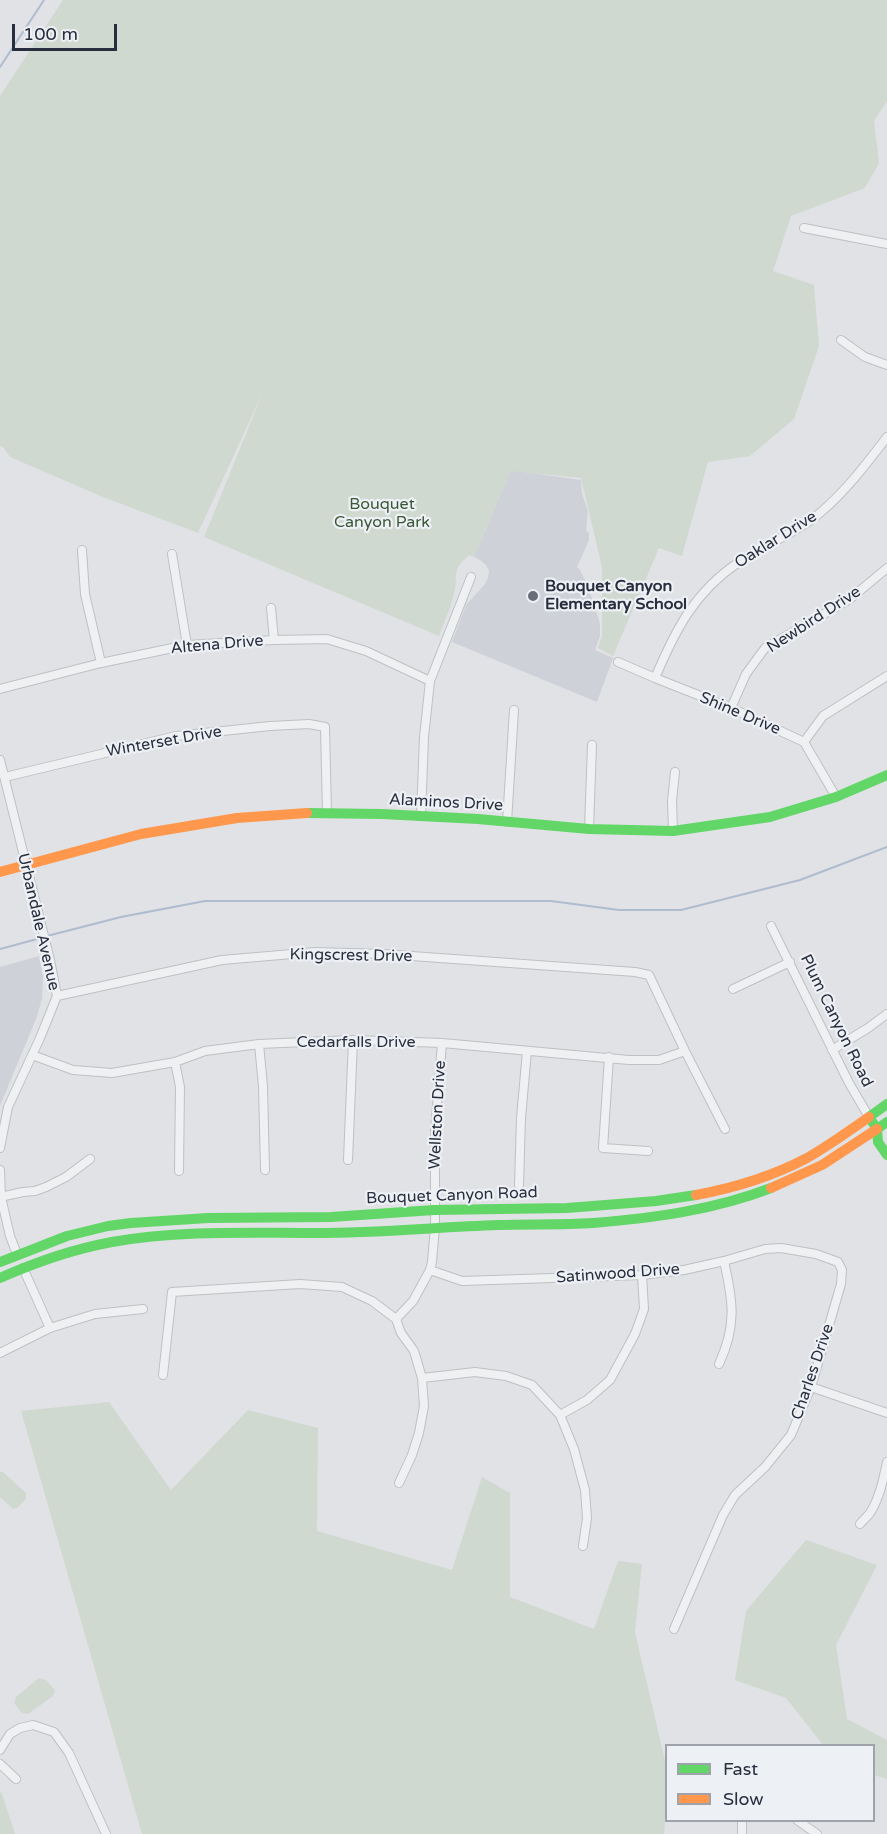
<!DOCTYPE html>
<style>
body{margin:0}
#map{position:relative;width:887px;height:1834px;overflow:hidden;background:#e0e2e5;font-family:"Varela Round",sans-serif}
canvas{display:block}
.legend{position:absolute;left:665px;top:1744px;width:210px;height:78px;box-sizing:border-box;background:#edf0f5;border:2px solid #9ea2ab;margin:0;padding:8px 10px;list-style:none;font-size:18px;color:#282e3d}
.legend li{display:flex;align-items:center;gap:12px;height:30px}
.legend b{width:30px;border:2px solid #9ea2ab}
.scale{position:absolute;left:12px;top:24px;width:105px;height:27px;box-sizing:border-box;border:3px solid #282e3d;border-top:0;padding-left:8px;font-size:18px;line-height:21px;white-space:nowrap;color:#282e3d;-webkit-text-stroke:4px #edf0f5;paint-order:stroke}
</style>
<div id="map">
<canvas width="887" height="1834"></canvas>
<ul class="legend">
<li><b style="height:8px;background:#63d668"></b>Fast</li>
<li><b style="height:8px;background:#ff974d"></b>Slow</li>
</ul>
<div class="scale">100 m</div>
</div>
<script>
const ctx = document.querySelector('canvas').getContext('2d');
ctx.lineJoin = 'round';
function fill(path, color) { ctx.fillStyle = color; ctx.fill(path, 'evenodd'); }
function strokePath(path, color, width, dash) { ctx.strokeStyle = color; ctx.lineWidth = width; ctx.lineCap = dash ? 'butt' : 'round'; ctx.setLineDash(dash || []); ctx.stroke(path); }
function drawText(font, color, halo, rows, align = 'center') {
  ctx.font = font + ' "Varela Round",sans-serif'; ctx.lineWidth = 4.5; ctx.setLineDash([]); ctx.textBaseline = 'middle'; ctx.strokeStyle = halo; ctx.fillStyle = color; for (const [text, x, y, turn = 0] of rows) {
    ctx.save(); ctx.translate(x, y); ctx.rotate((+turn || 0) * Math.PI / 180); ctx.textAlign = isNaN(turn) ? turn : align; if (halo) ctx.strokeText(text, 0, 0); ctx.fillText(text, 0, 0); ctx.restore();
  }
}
fill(new Path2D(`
 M 511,470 L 581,480 L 582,494 L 588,511 L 586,531 L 589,533 L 589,540 L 577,567 L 580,570 L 588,586 L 600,624 L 600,636 L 595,650 L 613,658 L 597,702 L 452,642 L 466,605 L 485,584 L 488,578 L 489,571 L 486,565 L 480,560 L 474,557 Z
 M 39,956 L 43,977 L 42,999 L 36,1019 L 0,1106 L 0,967 Z`), '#ced1d8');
fill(new Path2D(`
 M 63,0 L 887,0 L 887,101 L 874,121 L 879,163 L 865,188 L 791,216 L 773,271 L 814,285 L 819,346 L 794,419 L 750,456 L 708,462 L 682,556 L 659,548 L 613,656 L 598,648 L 602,636 L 602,567 L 581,478 L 511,471 L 474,557 L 469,555 C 450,572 459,574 454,594 C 451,608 444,622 439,636 L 204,537 L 263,392 L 198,533 L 103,497 L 10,457 L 3,447 L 0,446 L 0,96 Z
 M 109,1402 L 171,1490 L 248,1410 L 318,1428 L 317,1531 L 452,1570 L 482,1477 L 510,1493 L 510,1597 L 594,1629 L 618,1561 L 642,1564 L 635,1632 L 666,1765 L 666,1808 L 664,1834 L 142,1834 L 21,1411 Z
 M 0,1472 L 3,1472 L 26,1493 L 26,1499 L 17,1508 L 13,1509 L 0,1497 Z
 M 806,1540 L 877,1565 L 836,1645 L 847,1719 L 887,1740 L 887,1779 L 874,1775 L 874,1746 L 823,1745 L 786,1698 L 735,1680 L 746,1611 Z
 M 39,1678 L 46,1680 L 55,1690 L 53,1696 L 28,1714 L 22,1713 L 14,1703 L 16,1697 Z
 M 0,1791 L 2,1794 L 15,1834 L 0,1834 Z`), '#d0d9d0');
strokePath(new Path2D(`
 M 0,67 L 44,0
 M 47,936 L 121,917 L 205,901 L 551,901 L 619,910 L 681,910 L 800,880 L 887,847
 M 0,949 L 41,938`), '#afbccf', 2);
const street = new Path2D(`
 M 804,228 L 887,244
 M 841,340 L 865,357 L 887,365
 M 82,550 L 85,594 L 101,663
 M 172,554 L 187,645
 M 271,608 L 274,640
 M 618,662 L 655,678 L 731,708 L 804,742 L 836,797
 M 655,678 C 675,631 694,592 739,562 C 765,544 797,533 821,512 C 846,491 867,463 887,437
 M 0,689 L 101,663 L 187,645 L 274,640 L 327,639 L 366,651 L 430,681
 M 731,708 L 746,674 L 765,648 L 850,599 L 887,568
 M 804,742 L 823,716 L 887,676
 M 0,760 L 50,960 L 57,996 L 40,1038 L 8,1107 L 0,1148
 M 5,777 L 176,736 L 270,726 L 309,724 L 325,727 L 327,813
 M 421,816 L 424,737 L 430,681 L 471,577
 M 507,822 L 514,710
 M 589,829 L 592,745
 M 673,831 L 672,801 L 675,772
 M 771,926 L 849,1083 L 869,1117
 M 733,989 L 790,962
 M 57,996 L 222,960 L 315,952 L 384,954 L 635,972 L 649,975 L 685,1051 L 725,1129
 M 259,1044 L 263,1086 L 265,1170
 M 832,1050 L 868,1028 L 887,1014
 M 32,1055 L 73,1070 L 112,1073 L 175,1062 L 205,1051 L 259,1044 L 353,1040 L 442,1043 L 629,1060 L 659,1060 L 685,1051
 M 609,1057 L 603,1148 L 648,1151
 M 175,1062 L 180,1087 L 179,1171
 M 348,1160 L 353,1040
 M 0,1170 L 1,1197 L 10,1236 L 17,1254
 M 519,1185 L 521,1118 L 527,1051
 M 0,1197 L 23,1192 L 35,1191 L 46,1187 L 66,1177 L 90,1159
 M 23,1268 L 50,1328
 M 430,1270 L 462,1281 L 642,1275 L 684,1270 L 724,1261 L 765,1249 L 781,1248 L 816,1254 L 838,1262 L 842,1270 L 841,1284 L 811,1387 L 791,1435 L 765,1467 L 735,1495 L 723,1515 L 674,1629
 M 396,1319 L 413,1301 L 430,1270 L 432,1262 L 435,1227 L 435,1131 L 442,1043
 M 0,1353 L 50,1328 L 95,1314 L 143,1309
 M 719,1364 C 737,1325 733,1301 724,1261
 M 163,1375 L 172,1292 L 300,1284 L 342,1287 L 372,1301 L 396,1319 L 401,1333 L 414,1351 L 422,1378 L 424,1406 L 419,1433 L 412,1455 L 399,1483
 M 422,1378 L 475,1372 L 506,1376 L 532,1385 L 560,1415 L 574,1449 L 585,1490 L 587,1518 L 583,1546
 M 811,1387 L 887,1413
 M 560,1415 L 587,1400 L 610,1380 L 635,1334 L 644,1309 L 642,1275
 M 860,1524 C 863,1520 867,1517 870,1513 C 880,1497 883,1480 887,1462
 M 0,1750 L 10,1734 L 20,1728 L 33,1725 L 54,1732 L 69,1753 L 106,1834
 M 0,1764 L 16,1779
 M 797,1820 L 817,1834
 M 742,1834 L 742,1820`);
strokePath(street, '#bec0c3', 10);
strokePath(street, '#eff0f1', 8);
strokePath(new Path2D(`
 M 307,813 L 382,814 L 478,819 L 589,829 L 673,831 L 770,817 L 836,797 L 887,775
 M 887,1104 L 869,1117 L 877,1129 L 878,1142 L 887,1155
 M 877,1129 L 887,1122
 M 0,1262 L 67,1236 L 108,1226 L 131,1223 L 208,1218 L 331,1217 L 434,1210 L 567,1208 L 656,1201 L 696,1195
 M 0,1278 C 36,1262 74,1249 112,1242 C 179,1230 248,1233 316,1233 C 377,1233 438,1227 498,1225 C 530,1224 562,1225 593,1223 C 654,1218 714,1210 771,1188`), '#63d668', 10);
strokePath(new Path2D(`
 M 0,872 L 141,834 L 237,818 L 307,813
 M 771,1188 L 822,1165 L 877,1129
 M 696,1195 C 734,1188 773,1176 807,1158 C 828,1146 849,1131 869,1117`), '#ff974d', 10);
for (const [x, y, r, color] of [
 [533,596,6,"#686d78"]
]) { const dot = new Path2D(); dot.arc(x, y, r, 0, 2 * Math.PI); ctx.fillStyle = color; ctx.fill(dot); strokePath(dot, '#edf0f5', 2); }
drawText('16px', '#395836', '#edf0f5', [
 ["Bouquet",382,505],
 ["Canyon Park",382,523]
]);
drawText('16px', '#282e3d', '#edf0f5', [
 ["Oaklar Drive",776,540,-32],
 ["Newbird Drive",814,620,-33],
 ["Altena Drive",217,645,-5],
 ["Shine Drive",740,714,23],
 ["Winterset Drive",164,742,-10],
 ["Alaminos Drive",446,803,3],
 ["Urbandale Avenue",38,922,77],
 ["Kingscrest Drive",351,956,1],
 ["Plum Canyon Road",836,1021,64],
 ["Cedarfalls Drive",356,1043],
 ["Wellston Drive",438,1115,-87],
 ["Bouquet Canyon Road",452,1196,-2],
 ["Satinwood Drive",618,1274,-4],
 ["Charles Drive",813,1372,-71]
]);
drawText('bold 16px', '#282e3d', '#edf0f5', [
 ["Bouquet Canyon",545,587],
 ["Elementary School",545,605]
], 'left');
</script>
